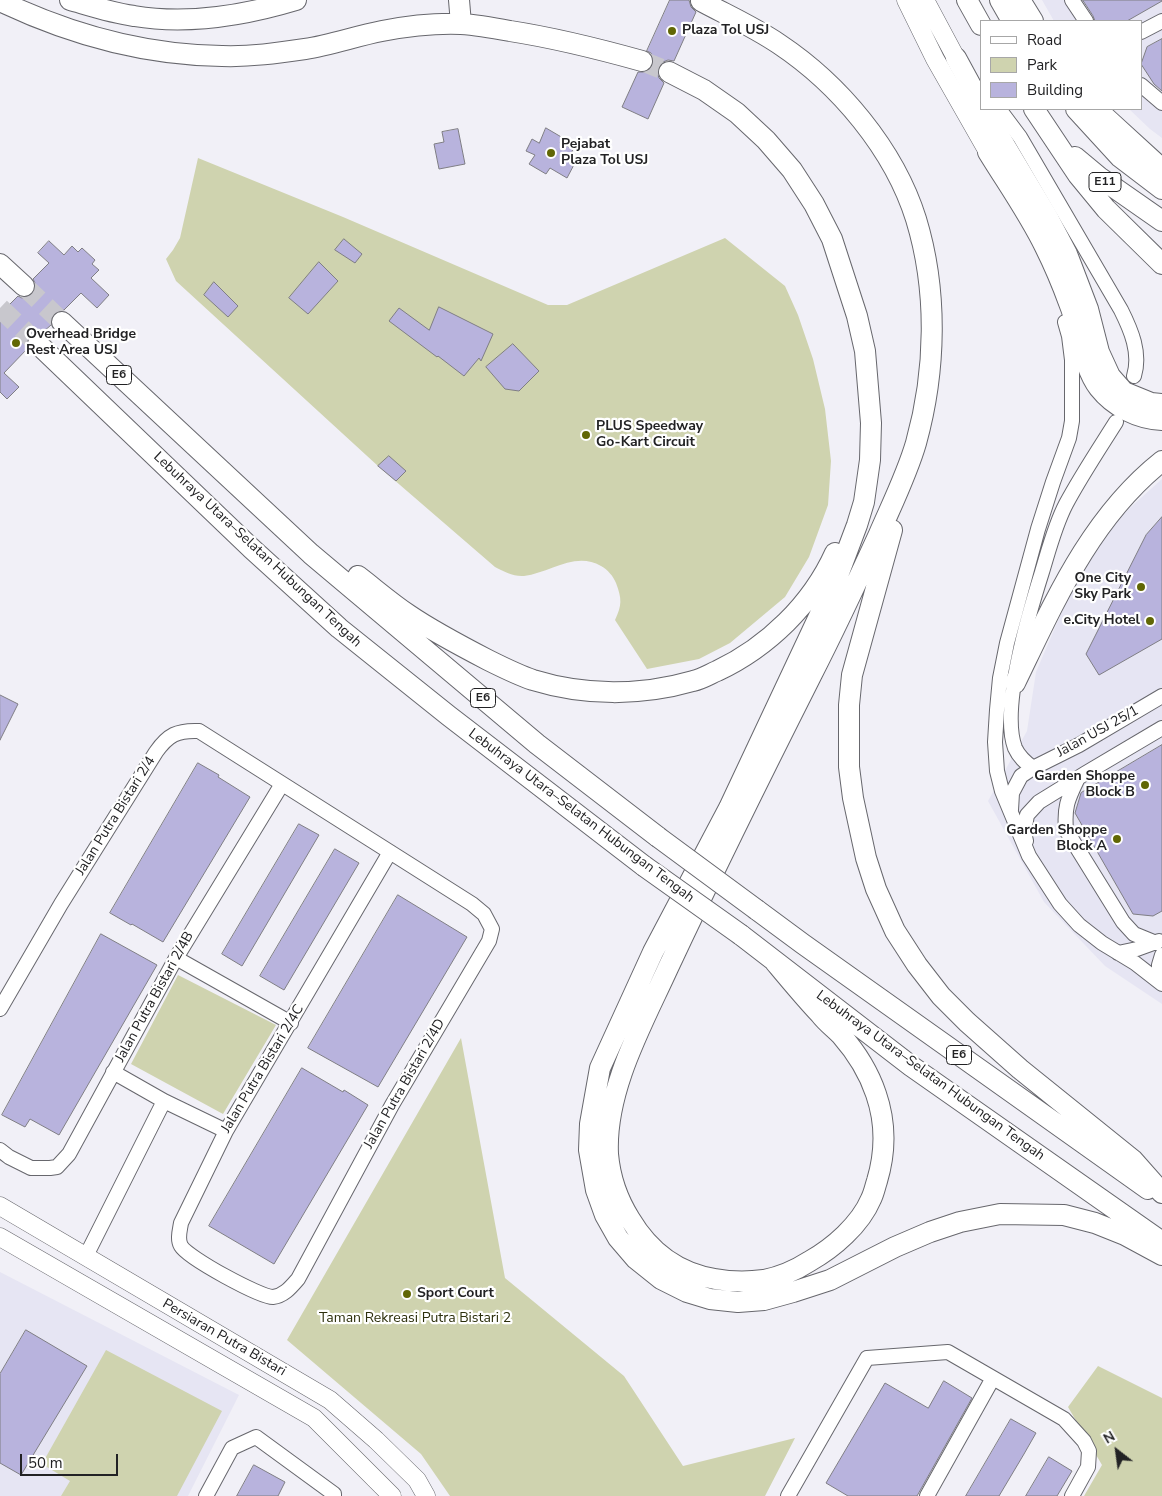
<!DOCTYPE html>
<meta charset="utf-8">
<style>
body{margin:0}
#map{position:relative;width:1162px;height:1496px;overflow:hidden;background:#f1f0f7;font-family:"Nunito Sans",sans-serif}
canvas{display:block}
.legend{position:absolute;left:980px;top:20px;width:162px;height:90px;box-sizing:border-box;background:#fff;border:1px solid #a7a7a7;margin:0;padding:6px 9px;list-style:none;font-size:15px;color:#222224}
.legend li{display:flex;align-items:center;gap:10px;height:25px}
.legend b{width:25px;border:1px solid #a7a7a7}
.north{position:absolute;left:1092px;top:1426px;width:50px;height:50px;-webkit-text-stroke:4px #fff;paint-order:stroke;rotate:330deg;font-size:14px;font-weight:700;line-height:20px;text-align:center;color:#222224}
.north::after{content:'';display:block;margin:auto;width:18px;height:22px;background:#222224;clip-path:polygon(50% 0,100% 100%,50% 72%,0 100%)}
.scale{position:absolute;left:20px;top:1454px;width:98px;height:22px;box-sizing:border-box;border:2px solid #222224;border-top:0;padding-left:6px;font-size:15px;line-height:18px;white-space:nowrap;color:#222224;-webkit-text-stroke:4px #fff;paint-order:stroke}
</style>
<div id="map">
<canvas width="1162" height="1496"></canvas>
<ul class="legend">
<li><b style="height:6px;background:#fff"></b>Road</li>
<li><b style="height:14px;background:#cfd3af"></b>Park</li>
<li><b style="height:14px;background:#b8b3dd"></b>Building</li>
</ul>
<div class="north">N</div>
<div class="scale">50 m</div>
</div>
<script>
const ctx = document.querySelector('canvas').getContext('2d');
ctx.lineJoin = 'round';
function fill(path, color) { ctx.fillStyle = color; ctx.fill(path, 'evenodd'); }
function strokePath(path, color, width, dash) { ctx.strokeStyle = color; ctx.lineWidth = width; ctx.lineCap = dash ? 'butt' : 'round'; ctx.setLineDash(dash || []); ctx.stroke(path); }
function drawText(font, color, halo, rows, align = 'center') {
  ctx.font = font + ' "Nunito Sans",sans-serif'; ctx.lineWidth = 4.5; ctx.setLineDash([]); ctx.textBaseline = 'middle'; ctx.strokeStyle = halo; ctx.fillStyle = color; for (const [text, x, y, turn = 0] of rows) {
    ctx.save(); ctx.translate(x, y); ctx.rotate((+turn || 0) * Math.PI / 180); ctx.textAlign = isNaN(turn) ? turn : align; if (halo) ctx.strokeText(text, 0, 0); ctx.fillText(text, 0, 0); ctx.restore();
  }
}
fill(new Path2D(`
 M 1042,0 L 1162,0 L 1162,138 L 1150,129 L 1129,109 L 1141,109 L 1141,21 L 1054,21 Z
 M 1162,479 L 1162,1004 L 1105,966 L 1044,902 L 988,801 L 1027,731 L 1036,672 L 1075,581 L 1121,516 Z
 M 0,1272 L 239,1395 L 188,1496 L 0,1496 Z`), '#e6e5f3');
fill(new Path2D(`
 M 198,158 L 343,217 L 548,305 L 567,305 L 725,238 L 785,286 L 798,315 L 813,359 L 825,409 L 831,461 L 828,505 L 809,557 L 785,597 L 730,643 L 699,659 L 647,669 L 615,620 C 622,605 622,599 616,583 C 613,576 608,570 601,566 C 575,551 550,573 524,576 C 514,577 503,571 495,567 L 378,466 L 176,281 L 166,259 L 173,250 L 180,238 Z
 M 178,975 L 276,1025 L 223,1114 L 131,1064 Z
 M 461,1038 L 505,1278 L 624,1376 L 683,1466 L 795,1438 L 765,1496 L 450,1496 L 421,1454 L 287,1340 Z
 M 106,1350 L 222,1411 L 177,1496 L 61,1496 L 70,1481 L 42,1464 Z
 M 1098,1366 L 1162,1398 L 1162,1496 L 1084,1496 L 1102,1465 L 1068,1407 Z`), '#cfd3af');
const building = new Path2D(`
 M 670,0 L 689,0 L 691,7 L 696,12 L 674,61 L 668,60 L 663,62 L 658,67 L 657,72 L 659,78 L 664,83 L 648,119 L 622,107 L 638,72 L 645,72 L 650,70 L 653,65 L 653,58 L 651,53 L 647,51 Z
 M 1083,0 L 1162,0 L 1162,1 L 1127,21 L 1095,21 L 1093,16 Z
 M 1162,39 L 1162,91 L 1154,84 L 1141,64 L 1147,47 Z
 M 546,128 L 563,138 L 560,143 L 573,149 L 571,154 L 577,159 L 567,178 L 550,168 L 546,174 L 529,164 L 535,155 L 526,151 L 532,139 L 539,143 Z
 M 458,129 L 465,164 L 439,169 L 434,144 L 444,142 L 442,132 Z
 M 344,239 L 362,254 L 355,263 L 335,250 Z
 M 49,241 L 64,255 L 72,246 L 78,252 L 82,248 L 95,260 L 92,264 L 99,270 L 91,278 L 109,295 L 97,308 L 81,293 L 64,310 L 59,311 L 54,314 L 51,319 L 51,325 L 42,333 L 35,333 L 30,335 L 26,342 L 27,349 L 4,373 L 19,387 L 7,399 L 0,392 L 0,314 L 18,296 L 22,298 L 27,297 L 33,294 L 36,288 L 35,283 L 33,279 L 49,263 L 38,253 Z
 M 319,262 L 338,281 L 308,314 L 289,298 Z
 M 214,282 L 238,306 L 228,317 L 204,295 Z
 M 439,307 L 493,334 L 481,361 L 479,358 L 464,376 L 438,356 L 437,357 L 389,321 L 399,308 L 429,330 Z
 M 513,344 L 539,371 L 519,391 L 505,389 L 486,367 Z
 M 389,456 L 406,471 L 396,481 L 378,466 Z
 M 1162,517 L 1162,639 L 1099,675 L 1086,654 L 1146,535 Z
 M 0,695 L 18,704 L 0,740 Z
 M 1162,745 L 1162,911 L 1153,916 L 1133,914 L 1075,813 L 1081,793 Z
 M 198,763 L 219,775 L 218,777 L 250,797 L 163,942 L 132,924 L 131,925 L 110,913 Z
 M 299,824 L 319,835 L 242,966 L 222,954 Z
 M 335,849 L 359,863 L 284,990 L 260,976 Z
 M 398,895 L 467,937 L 378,1087 L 308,1048 Z
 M 101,934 L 157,965 L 59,1135 L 30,1119 L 25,1127 L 2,1115 Z
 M 302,1068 L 343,1092 L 344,1090 L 368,1105 L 274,1264 L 209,1226 Z
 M 26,1330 L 87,1366 L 21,1475 L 0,1463 L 0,1374 Z
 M 944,1381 L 972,1398 L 917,1496 L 848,1496 L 826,1483 L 885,1383 L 928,1408 Z
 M 1011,1419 L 1036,1433 L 1024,1454 L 999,1496 L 966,1496 Z
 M 1049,1457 L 1072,1471 L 1057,1496 L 1026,1496 Z
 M 254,1465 L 285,1482 L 278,1496 L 237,1496 Z`);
fill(building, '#b8b3dd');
strokePath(building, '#7f7e84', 1);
strokePath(new Path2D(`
 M 642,61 L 669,72
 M 24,286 L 62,322
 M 0,308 L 38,344`), '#c8c7cd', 20, [20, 10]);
const minor = new Path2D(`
 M 1072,0 L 1086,21
 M 1141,32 L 1162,21
 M 1141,85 L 1162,103
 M 999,109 L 1020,137 L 1121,310 C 1131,330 1141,353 1134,376
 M 1065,322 L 1069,336 L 1072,360 L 1072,421 L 1069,438 L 1053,482 L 1038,529 L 1007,643 L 1000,678 L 997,710 L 995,742 L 997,771 L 1002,791 L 1029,856 L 1060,904 L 1079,925 L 1102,943 L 1135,963 L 1162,984
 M 1033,768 C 1025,762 1019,757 1015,748 C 1000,708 1029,613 1042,572 C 1049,549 1055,525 1066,504 C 1081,476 1099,449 1116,422
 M 1078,778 C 1068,799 1064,806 1066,830 L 1123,922 L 1134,934 L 1156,943
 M 1011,810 L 1012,793 L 1021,776 L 1033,768 L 1079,745 L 1162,696
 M 1026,841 L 1024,832 L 1027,815 L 1039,802 L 1086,773 L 1162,728
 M 1118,953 L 1137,949 L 1159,941
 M 176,958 L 291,1023
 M 1159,981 L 1159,965 L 1162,955
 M 0,1009 L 61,904 L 156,752 C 168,735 177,730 199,731 L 472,904 L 484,914 L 492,929 L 489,941 L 392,1105 L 298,1279 C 291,1287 284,1296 273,1297 C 260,1297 188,1258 181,1246 C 177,1239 180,1230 181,1223 L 226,1131 L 390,852
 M 113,1072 L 164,1101 L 226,1131
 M 0,1150 L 9,1157 L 31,1168 L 50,1168 L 57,1167 L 69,1154 L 176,958 L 282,784
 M 86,1256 L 164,1101
 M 206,1496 L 232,1448 L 256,1437 L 334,1494 L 334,1496
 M 788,1496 L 867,1358 L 948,1352 L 1064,1419 L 1084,1441 L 1089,1451 L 1088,1467 L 1072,1496
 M 927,1496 L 993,1378`);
const major = new Path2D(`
 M 906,0 L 935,59 L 988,152
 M 925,0 L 956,58
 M 0,1206 L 330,1400 L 376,1440 L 417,1480 L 426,1496
 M 0,1237 L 314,1418 L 392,1496`);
const highway = new Path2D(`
 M 70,0 C 91,6 112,13 134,16 C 188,25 243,16 296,0
 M 459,0 L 461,24
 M 967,0 L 981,25
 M 1000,0 L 1012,21
 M 1020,0 L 1033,21
 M 0,1 C 69,34 145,55 222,56 C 250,57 278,53 305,49 C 331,45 356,36 382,31 C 408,26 435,23 461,24 C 477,25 494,28 510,31 C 555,38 599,49 642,61
 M 701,1 C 727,15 754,27 779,44 C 839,84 894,149 916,219 C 938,291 936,371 916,443 C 907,474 892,504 879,534 C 857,582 835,629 811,676 C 762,773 714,870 668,968 C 642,1025 605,1090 608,1154 C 610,1177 618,1200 630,1219 C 649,1251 678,1273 715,1279 C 731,1282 748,1282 764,1280 C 780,1277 796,1270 810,1261 C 833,1248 860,1225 871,1199 C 874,1193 875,1187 877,1181 C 886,1151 886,1123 876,1094 C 869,1073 855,1051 841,1035 C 834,1028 826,1022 820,1014 C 804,997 790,980 775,962
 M 956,58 L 981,104
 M 669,72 L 704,90 L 737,113 L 766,140 L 792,170 L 814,204 L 832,239 L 857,316 L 865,351 L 871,423 L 870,460 L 864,502 L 857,525 L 837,578 L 729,808 L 653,952 L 600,1068 L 590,1124 L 589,1150 L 596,1190 L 605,1215 L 618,1238 L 636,1259 L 661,1279 L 687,1292 L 710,1299 L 738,1302 L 764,1300 L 793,1292 L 830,1280 L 895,1247 L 930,1232 L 960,1222 L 1000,1214 L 1064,1215 L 1095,1223 L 1125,1235 L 1162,1255
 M 983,109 L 1047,216 L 1067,254 L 1088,309 L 1099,352 L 1110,376 L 1124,392 L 1151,403 L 1162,404
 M 1034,109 L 1078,175 L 1106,209 L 1162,264
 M 1076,109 L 1120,157 L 1162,189
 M 1099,109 L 1104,116 L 1162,169
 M 988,152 C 1007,183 1029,214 1045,247 C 1054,265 1062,284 1069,303 C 1080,329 1082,366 1099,388 C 1114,407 1138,419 1162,420
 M 1075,157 L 1099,177 L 1162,221
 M 0,264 L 24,286
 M 62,322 L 311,554 L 537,744 L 658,837
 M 38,344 L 251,548 L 339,628 L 449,716 L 644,866
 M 892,530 L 852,675 L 849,705 L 849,767 L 853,798 L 866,858 L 876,889 L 895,931 L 917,965 L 941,996 L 967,1022 L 1020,1069 L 1133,1160 L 1162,1193
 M 358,576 C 375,589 391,603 409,615 C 434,632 461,646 488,660 C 502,667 518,675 533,680 C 585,696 641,696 693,681 C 702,679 710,674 717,671 C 768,647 812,604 835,553
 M 1015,683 C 1054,603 1090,518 1162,461
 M 757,910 L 803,944 L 1148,1189
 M 741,935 L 911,1066 L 1162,1242`);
strokePath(minor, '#67676d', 16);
strokePath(major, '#67676d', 19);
strokePath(highway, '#67676d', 22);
strokePath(minor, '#fff', 14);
strokePath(major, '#fff', 18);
strokePath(highway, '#fff', 20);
const highwayBridge = new Path2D(`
 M 658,837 L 757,910
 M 644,866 L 741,935`);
strokePath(highwayBridge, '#67676d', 22, []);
strokePath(highwayBridge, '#fff', 20);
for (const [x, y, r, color] of [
 [672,31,5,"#616705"],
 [551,153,5,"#616705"],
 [16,343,5,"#616705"],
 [586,435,5,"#616705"],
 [1141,587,5,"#616705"],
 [1150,621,5,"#616705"],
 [1145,785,5,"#616705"],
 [1117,839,5,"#616705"],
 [407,1294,5,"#616705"]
]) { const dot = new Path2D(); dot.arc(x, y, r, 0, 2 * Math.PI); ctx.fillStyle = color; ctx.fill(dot); strokePath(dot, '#fff', 2); }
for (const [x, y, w] of [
 [1105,182,32],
 [119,375,25],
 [483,698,25],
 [959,1055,25]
]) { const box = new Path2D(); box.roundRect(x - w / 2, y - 9.5, w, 19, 4); ctx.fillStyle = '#fff'; ctx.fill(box); strokePath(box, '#222224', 1); }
drawText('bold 12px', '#222224', null, [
 ["E11",1105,182],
 ["E6",119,375],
 ["E6",483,698],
 ["E6",959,1055]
]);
drawText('bold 14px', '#222224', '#fff', [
 ["Plaza Tol USJ",682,31],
 ["Pejabat",561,145],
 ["Plaza Tol USJ",561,161],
 ["Overhead Bridge",26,335],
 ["Rest Area USJ",26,351],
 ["PLUS Speedway",596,427],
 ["Go-Kart Circuit",596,443],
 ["One City",1131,579,"right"],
 ["Sky Park",1131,595,"right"],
 ["e.City Hotel",1140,621,"right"],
 ["Garden Shoppe",1135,777,"right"],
 ["Block B",1135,793,"right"],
 ["Garden Shoppe",1107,831,"right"],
 ["Block A",1107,847,"right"],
 ["Sport Court",417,1294]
], 'left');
drawText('14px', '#222224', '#fff', [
 ["Lebuhraya Utara–Selatan Hubungan Tengah",257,550,43],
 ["Jalan USJ 25/1",1098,732,-29],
 ["Jalan Putra Bistari 2/4",116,816,-58],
 ["Lebuhraya Utara–Selatan Hubungan Tengah",581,816,37],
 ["Jalan Putra Bistari 2/4B",155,997,-61],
 ["Jalan Putra Bistari 2/4C",263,1069,-59],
 ["Lebuhraya Utara–Selatan Hubungan Tengah",930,1076,36],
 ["Jalan Putra Bistari 2/4D",405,1084,-60],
 ["Persiaran Putra Bistari",224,1338,30]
]);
drawText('14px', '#2c2f0c', '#fff', [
 ["Taman Rekreasi Putra Bistari 2",415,1319]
]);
</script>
